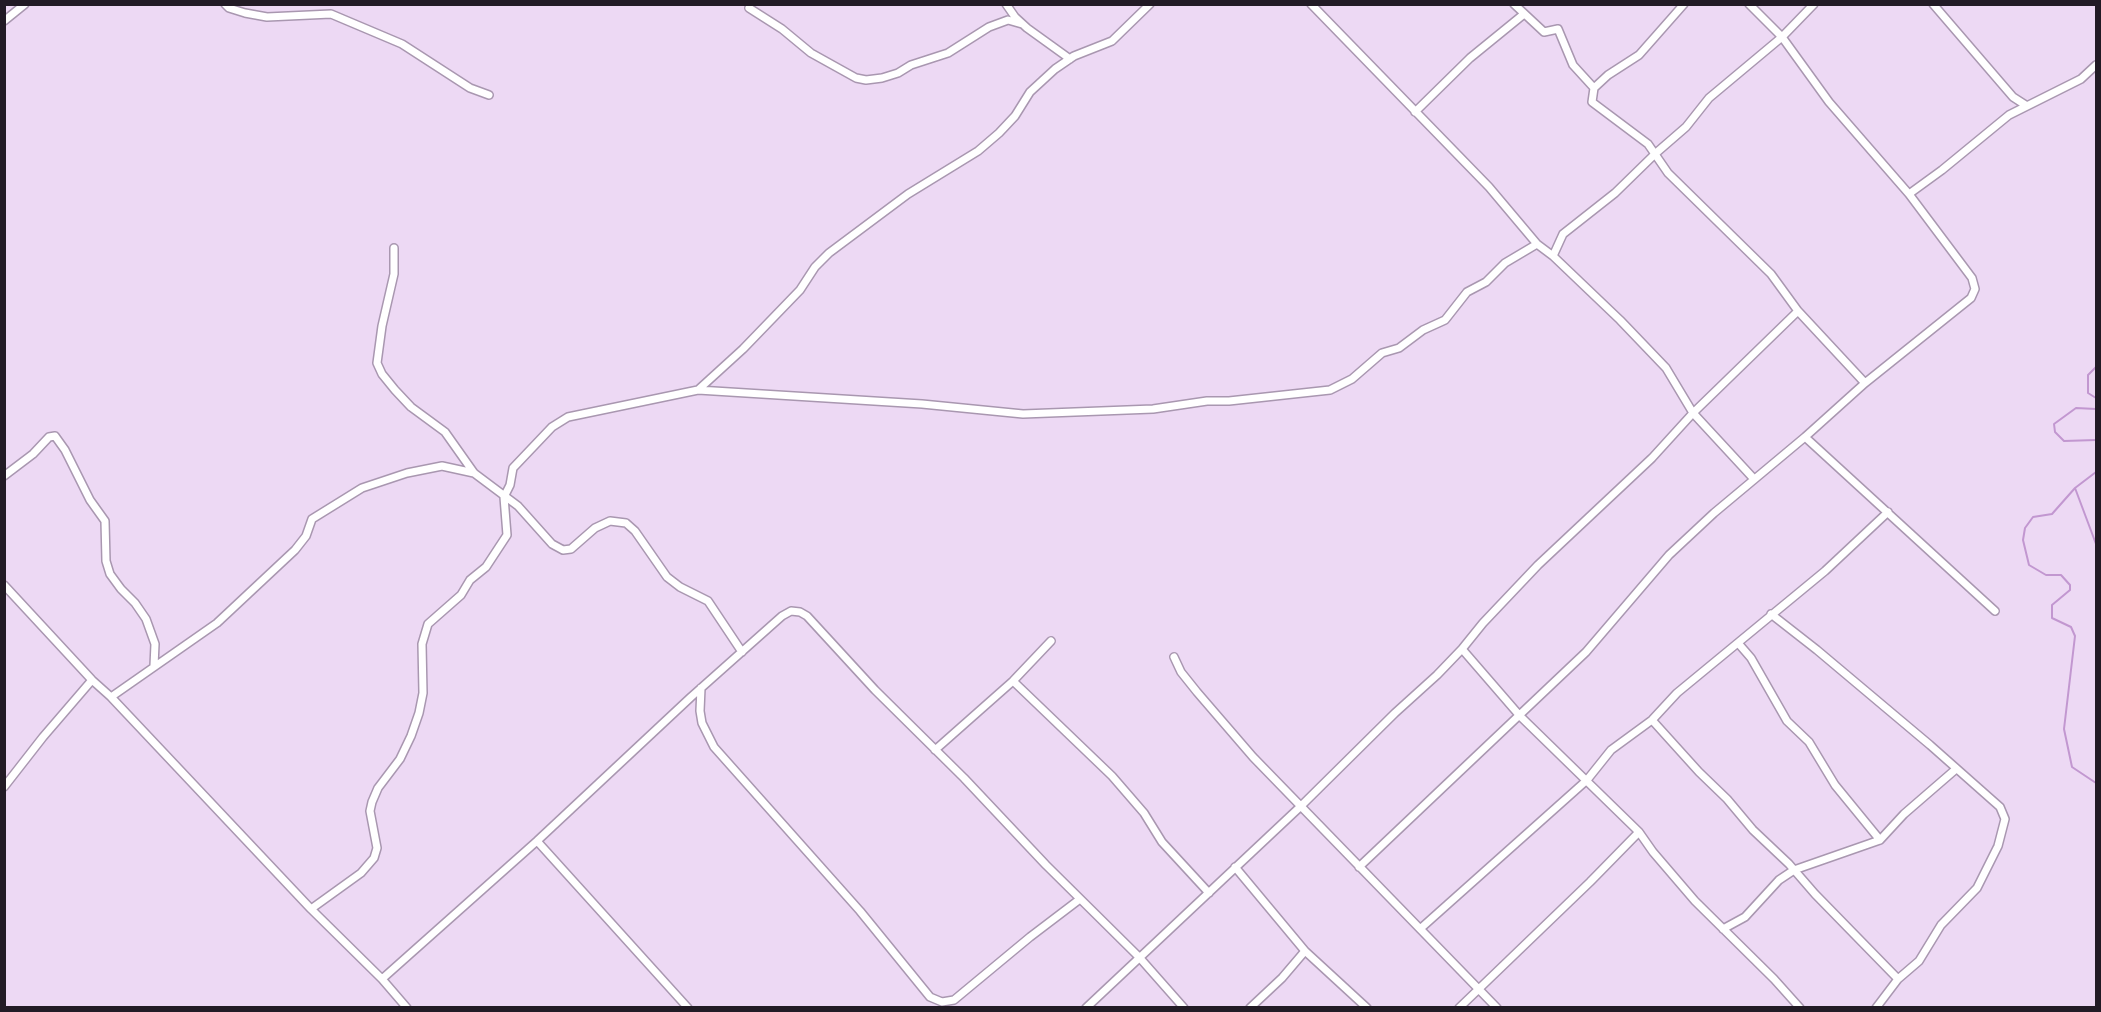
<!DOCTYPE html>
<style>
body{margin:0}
#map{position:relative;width:2101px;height:1012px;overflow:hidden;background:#edd9f4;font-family:"Varela Round",sans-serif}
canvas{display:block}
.frame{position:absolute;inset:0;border:6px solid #221b25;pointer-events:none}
</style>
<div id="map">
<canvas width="2101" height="1012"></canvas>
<div class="frame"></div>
</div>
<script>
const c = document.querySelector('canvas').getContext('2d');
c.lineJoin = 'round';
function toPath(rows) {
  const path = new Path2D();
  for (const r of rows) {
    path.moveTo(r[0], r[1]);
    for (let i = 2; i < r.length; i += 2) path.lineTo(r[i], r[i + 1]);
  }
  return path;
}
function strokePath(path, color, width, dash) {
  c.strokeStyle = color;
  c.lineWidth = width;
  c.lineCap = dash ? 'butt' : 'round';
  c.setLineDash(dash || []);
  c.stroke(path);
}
strokePath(toPath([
 [2096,367,2088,375,2088,393,2096,398],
 [2096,409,2076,408,2054,424,2055,432,2064,441,2096,440],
 [2096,472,2075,488,2052,514,2033,517,2025,528,2023,540,2029,565,2046,575,2061,575,2070,585,2070,590,2052,605,2052,618,2071,627,2075,636,2064,729,2072,767,2096,783],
 [2075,488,2096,544],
 [2096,957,2096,963]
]), '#c297d0', 2);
const street = toPath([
 [225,4,229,8,245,13,267,17,331,14,402,44,470,88,489,95],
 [1006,4,1015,17,1027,28,1070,59],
 [1311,4,1489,187,1537,244,1553,256,1620,320,1666,368,1693,413,1754,479],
 [1514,4,1544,32,1558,29,1573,65,1594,88],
 [1684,4,1639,55,1608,75,1594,88,1592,102,1648,144,1668,173,1771,274,1798,311,1865,383],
 [1933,4,2013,97,2027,106],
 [749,8,782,29,811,53,856,78,866,80,882,78,898,73,911,65,948,53,989,27,1008,20,1022,24],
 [4,21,25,4],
 [1415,112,1470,58,1524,14],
 [1909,194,1942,170,2009,115,2081,79,2096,65],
 [394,248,394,274,382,326,377,363,382,374,395,390,411,407,445,432,474,473,518,506,552,544,563,550,571,549,595,528,610,521,626,523,635,531,667,577,680,587,708,601,742,652],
 [1553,256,1563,234,1615,193,1656,153,1686,127,1709,98,1782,37,1814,4],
 [698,390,922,404,1023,414,1153,409,1207,401,1229,401,1330,390,1352,379,1382,353,1399,348,1423,330,1445,320,1467,292,1486,282,1505,263,1537,244],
 [1805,437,1995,611],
 [4,476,33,454,49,437,55,436,65,450,90,500,105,521,106,561,110,574,121,589,135,603,146,619,155,644,154,666],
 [4,585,92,680,111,697,311,909,382,979,407,1008],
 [1771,614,1817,650,1930,745,2000,807,2005,819,1998,846,1977,888,1941,925,1919,961,1898,979,1876,1008],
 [1738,643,1751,658,1787,721,1809,742,1835,785,1880,840],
 [1462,649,1520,716,1639,832,1653,852,1695,901,1774,979,1800,1008],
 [1174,657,1181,672,1197,692,1253,757,1497,1008],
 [1013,681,1112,776,1144,813,1162,842,1209,893],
 [701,688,700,711,702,723,714,747,860,911,930,997,942,1002,954,1000,1030,937,1080,899],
 [111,697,217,623,295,550,306,536,312,519,362,488,407,473,442,466,474,473],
 [1652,720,1699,772,1727,799,1753,830,1789,864,1815,894,1898,979],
 [935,750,1013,681,1051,641],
 [4,787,43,737,92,680],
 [537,841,688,1008],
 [1235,867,1305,951,1367,1008],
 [1359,867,1586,652,1669,555,1714,513,1805,437,1865,383,1971,298,1975,289,1972,278,1909,194,1829,102,1782,37,1749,4],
 [311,909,361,873,374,858,377,848,370,811,372,802,378,788,400,759,411,736,419,713,423,693,422,644,428,624,461,595,470,580,486,567,507,535,504,497,510,485,513,468,552,427,568,417,698,390,743,349,800,290,815,267,829,253,908,194,978,151,999,133,1015,116,1030,92,1055,69,1074,56,1112,41,1150,4],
 [1420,929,1587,780,1611,750,1652,720,1677,693,1825,571,1888,512],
 [1723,929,1745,917,1779,880,1794,870,1880,840,1904,814,1956,769],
 [382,979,537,841,691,697,782,616,791,611,800,612,807,616,875,690,964,778,1046,865,1139,957,1184,1008],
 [1086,1008,1301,806,1395,713,1437,675,1462,649,1483,623,1538,565,1652,458,1693,413,1798,311],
 [1250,1008,1282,978,1305,951],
 [1459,1008,1590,882,1639,832]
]);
strokePath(street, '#a997b0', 10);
strokePath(street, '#fff', 7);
</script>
